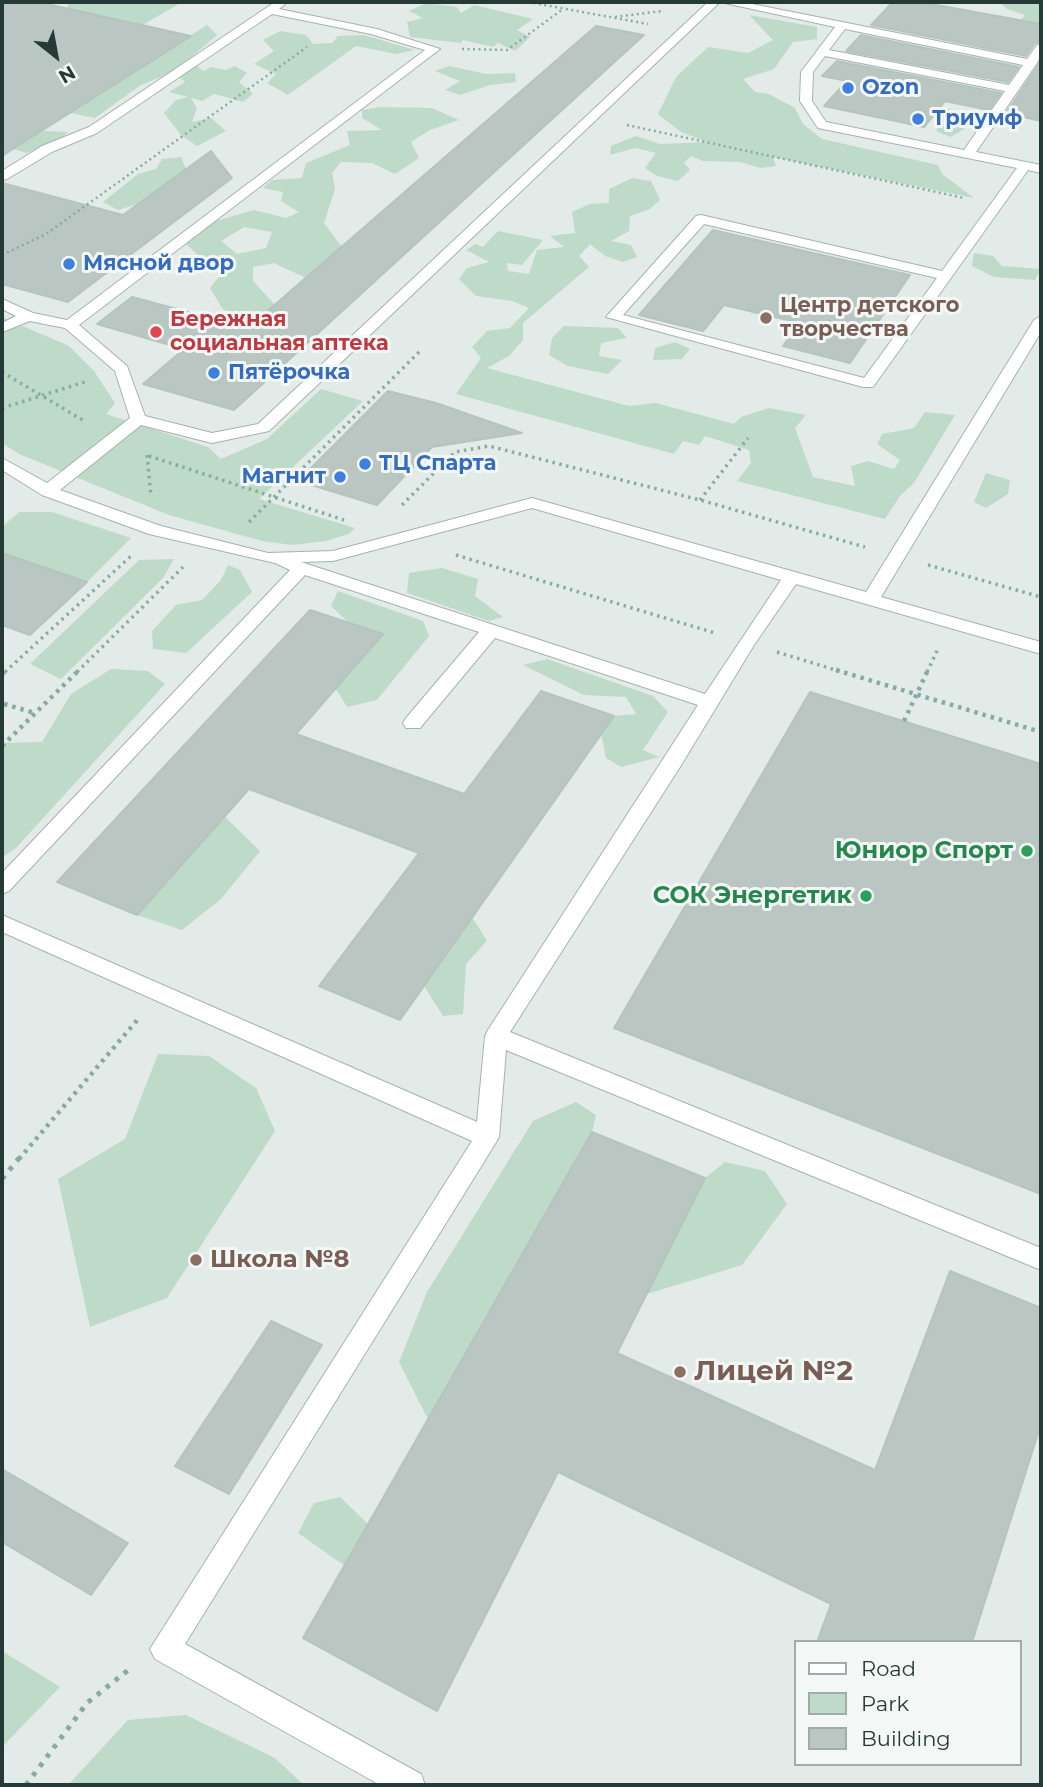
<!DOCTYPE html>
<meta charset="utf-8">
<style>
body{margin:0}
#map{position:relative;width:1043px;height:1787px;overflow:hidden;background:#e3ebe8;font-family:Montserrat,sans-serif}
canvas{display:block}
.frame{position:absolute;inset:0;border:4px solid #253a36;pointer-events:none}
.legend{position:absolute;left:794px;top:1640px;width:228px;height:126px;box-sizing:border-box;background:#f3f8f6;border:2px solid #a1aca9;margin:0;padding:9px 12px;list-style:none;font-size:21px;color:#253a36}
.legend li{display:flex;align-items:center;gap:14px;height:35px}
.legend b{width:35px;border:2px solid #a1aca9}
.north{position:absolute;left:21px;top:21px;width:70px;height:70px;-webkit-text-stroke:5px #f3f8f6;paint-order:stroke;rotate:149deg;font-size:19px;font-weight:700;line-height:28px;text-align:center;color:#253a36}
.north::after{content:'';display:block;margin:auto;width:24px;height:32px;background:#253a36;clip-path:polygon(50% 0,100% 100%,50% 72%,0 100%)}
</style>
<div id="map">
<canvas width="1043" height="1787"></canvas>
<div class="frame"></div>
<ul class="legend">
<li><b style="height:9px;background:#fff"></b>Road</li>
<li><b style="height:19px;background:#bedac8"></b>Park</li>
<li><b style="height:19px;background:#b9c6c1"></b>Building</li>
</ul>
<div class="north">N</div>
</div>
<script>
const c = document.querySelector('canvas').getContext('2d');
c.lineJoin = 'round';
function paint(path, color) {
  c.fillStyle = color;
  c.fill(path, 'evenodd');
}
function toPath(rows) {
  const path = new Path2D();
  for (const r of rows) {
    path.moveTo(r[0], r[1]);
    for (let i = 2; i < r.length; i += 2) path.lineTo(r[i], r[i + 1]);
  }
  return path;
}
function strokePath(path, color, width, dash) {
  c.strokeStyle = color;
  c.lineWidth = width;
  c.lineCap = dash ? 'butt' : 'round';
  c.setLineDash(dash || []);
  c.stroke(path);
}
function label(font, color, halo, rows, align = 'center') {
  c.font = font + ' Montserrat,sans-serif';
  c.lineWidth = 6;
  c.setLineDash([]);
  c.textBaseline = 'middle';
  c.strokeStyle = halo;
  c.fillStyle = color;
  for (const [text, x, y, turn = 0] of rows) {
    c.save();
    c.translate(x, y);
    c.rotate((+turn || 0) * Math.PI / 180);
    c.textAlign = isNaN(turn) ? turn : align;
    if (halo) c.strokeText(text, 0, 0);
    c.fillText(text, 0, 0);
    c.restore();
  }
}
paint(toPath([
 [69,2,182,2,127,34,119,35,2,108,2,45,67,8],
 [999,2,1041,4,1041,37,1019,48,994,51,970,46,956,39,1005,38,1025,15,1007,9],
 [427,3,457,7,461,13,474,5,533,19,517,30,530,37,515,51,498,43,493,47,463,40,461,43,410,37,407,22,423,18,409,11],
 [749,15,817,27,817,39,793,42,774,69,743,79,755,92,769,94,795,108,803,124,822,139,938,165,942,174,974,198,773,157,776,166,760,168,740,162,703,161,691,156,684,163,690,170,678,181,657,176,645,168,656,153,635,148,610,155,611,146,636,136,660,144,707,142,681,132,658,114,676,77,708,47,748,53,773,40],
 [207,25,217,35,189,59,203,71,211,67,226,70,235,66,247,73,239,82,253,94,243,102,214,94,202,101,191,98,197,108,192,122,211,118,226,131,197,146,181,135,164,113,176,100,188,97,169,92,185,82,173,72,141,85,95,118,70,113],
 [280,31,306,35,313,44,332,43,338,36,364,35,415,50,396,54,356,46,288,95,267,83,276,74,254,64,274,51,263,40],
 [449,66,486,74,515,73,516,82,490,85,460,95,445,90,460,81,435,71],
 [941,106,967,115,964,129,951,137,936,131,942,121,935,113],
 [380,107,432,108,459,120,430,130,411,142,419,158,395,174,372,163,341,162,332,173,335,189,324,223,342,247,306,278,274,263,253,267,253,281,275,305,250,327,222,308,210,288,230,263,199,256,185,243,216,221,254,210,286,218,299,212,281,201,283,192,263,188,272,180,302,178,306,163,350,145,347,131,382,130,362,118,362,110],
 [244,227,272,232,266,248,237,254,221,241],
 [43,131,68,132,58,141,26,153,14,149],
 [181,157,186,169,140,203,118,210,103,202,138,174,156,169,162,159],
 [632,178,651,181,660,200,650,209,630,216,629,231,611,241,631,245,637,257,623,262,605,256,590,244,579,256,589,267,523,323,523,340,509,356,487,368,629,406,656,403,734,424,741,417,769,408,806,415,795,428,813,477,855,486,851,466,868,461,894,469,900,460,877,444,882,434,914,428,925,412,955,415,914,483,900,496,885,519,737,481,751,463,749,450,705,436,699,445,683,441,674,454,456,394,481,358,472,347,487,331,510,328,529,308,512,301,476,296,459,279,467,268,489,262,466,250,476,244,483,247,498,231,543,240,522,265,507,263,508,271,529,274,537,250,564,247,550,236,575,233,572,212,590,204,609,203,609,189],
 [974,253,993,256,1002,266,1041,269,1035,280,994,277,972,266],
 [2,317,69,346,94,371,115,403,106,414,208,447,221,459,267,439,321,389,363,401,259,499,355,528,349,534,326,541,292,545,262,541,169,515,19,454,2,443],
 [564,326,618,328,627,338,601,343,599,356,622,360,608,374,568,366,549,355,552,338],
 [675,342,690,349,682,359,653,360,655,348],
 [986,473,1010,480,1008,494,986,508,974,502],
 [19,512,52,512,131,538,87,582,2,553,2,527],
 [174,559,163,578,61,679,30,664,139,560],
 [228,565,240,570,252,592,186,653,153,649,152,631,176,605,202,600,221,580],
 [442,568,478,579,475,596,503,617,489,621,407,593,409,573],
 [338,591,423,621,429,636,377,700,347,707,336,689,383,635,350,624,331,606],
 [547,659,653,696,668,712,643,750,659,757,621,767,606,758,601,734,614,716,636,714,626,697,584,695,523,665],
 [111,669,148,671,165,684,16,848,2,857,2,743,42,742,71,694],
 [224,816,260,851,221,899,182,930,137,915],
 [472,917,487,941,466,964,463,1014,443,1016,424,986],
 [158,1054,209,1056,256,1088,275,1131,167,1298,90,1327,58,1179,125,1139],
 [576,1102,596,1115,592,1132,428,1419,399,1362,427,1292,533,1121],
 [725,1162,765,1171,787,1204,742,1265,647,1294,705,1178],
 [340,1497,368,1524,345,1566,298,1533,314,1503],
 [2,1651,60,1687,2,1747],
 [186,1715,275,1758,304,1785,68,1785,128,1720]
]), '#bedac8');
const building = toPath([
 [2,2,38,2,191,36,2,156,2,2],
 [893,2,920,2,1041,24,1041,42,1035,43,1026,56,871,25,893,2],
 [596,26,644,35,234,410,143,384,184,349,97,324,132,297,248,328,596,26],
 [861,35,1019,67,1008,82,846,51,861,35],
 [1041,60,1041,121,1006,113,1039,64,1041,60],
 [837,61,1001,93,989,110,945,101,924,127,824,106,847,81,822,76,837,61],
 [211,151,232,178,68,302,2,284,2,183,123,215,211,151],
 [713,230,848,261,910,275,850,363,783,346,800,323,724,305,703,331,639,315,713,230],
 [388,391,436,403,522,433,432,447,377,505,298,481,388,391],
 [2,553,87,582,30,635,2,625,2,553],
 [310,610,383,634,296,734,464,794,541,691,614,716,400,1020,319,986,419,853,249,789,137,915,57,882,310,610],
 [810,692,1041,764,1041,1194,614,1028,810,692],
 [592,1132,705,1178,617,1353,875,1470,950,1271,1041,1308,1041,1424,972,1642,817,1642,831,1604,558,1472,437,1711,303,1638,592,1132],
 [271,1321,322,1345,229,1494,175,1466,271,1321],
 [2,1469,128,1543,91,1595,2,1542,2,1469]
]);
paint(building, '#b9c6c1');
strokePath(building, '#b6c4bf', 2);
const minor = toPath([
 [275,2,285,4,279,9,377,29,440,49,79,325,127,366,145,416,212,433,258,424,708,2,720,2,269,431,212,443,141,425,60,490,161,526,268,553,333,551,532,498,866,592,1034,320,1041,316,1041,332,881,597,1041,642,1041,654,796,584,754,645,680,767,510,1032,1041,1248,1041,1270,506,1050,499,1137,495,1144,185,1644,421,1774,425,1785,380,1785,155,1659,150,1649,472,1141,2,932,2,915,477,1122,485,1036,488,1030,698,705,495,638,420,728,406,728,403,723,406,718,479,632,305,575,9,891,2,894,2,873,290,570,275,563,149,534,42,495,2,470,2,458,47,483,130,418,115,371,65,328,30,321,2,332,2,323,16,316,2,309,2,299,33,313,67,320,425,50,371,34,272,14,97,133,52,152,7,179,2,180,2,171,42,146,89,127,275,2],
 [532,508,781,580,705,694,301,562,333,561,532,508],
 [720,2,742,2,1027,59,1037,45,1041,44,1041,55,1037,63,976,152,1041,165,1041,173,1028,170,873,387,863,387,606,317,696,216,701,215,942,271,1017,168,818,128,800,101,801,72,835,27,720,2],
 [845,29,1023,65,1009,85,829,50,845,29],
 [825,56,1005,91,964,150,826,122,812,101,813,72,825,56],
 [704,224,937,278,864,378,623,315,704,224]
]);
strokePath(minor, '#a6b2af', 2);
strokePath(toPath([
 [528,2,648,24],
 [615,17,662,11],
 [462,49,507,50,563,9],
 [627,125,964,198],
 [2,255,46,234,307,47]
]), '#87aba2', 2.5, [2, 3.5]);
strokePath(toPath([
 [2,372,86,422],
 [2,408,88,381],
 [147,455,151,496],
 [149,456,344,520],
 [700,500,748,438],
 [402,505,455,452,489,446,700,500,865,547],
 [249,522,419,352],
 [456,555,715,633],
 [928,565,1041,597],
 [777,652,842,672],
 [5,672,132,555],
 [77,672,183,567],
 [927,672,938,649]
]), '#87aba2', 3.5, [2.5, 4.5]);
strokePath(toPath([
 [836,670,1041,732],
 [2,674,7,670],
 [4,704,35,713],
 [904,721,928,670],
 [2,746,79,670],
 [19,1159,139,1018]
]), '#87aba2', 4.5, [3.5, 5]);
strokePath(toPath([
 [2,1179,20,1157],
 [26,1785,87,1703,132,1667]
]), '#87aba2', 5, [4.5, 7]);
paint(minor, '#fff');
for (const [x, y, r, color] of [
 [848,88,7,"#3f7fe0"],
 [918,119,7,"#3f7fe0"],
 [69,264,7,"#3f7fe0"],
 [766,318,7,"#8d6e63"],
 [156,332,7,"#e0444e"],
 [214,373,7,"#3f7fe0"],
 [365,464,7,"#3f7fe0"],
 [340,477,7,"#3f7fe0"],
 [1027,851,7,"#2e9e5b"],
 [866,896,7,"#2e9e5b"],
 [196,1260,7,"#8d6e63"],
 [680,1372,7,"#8d6e63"]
]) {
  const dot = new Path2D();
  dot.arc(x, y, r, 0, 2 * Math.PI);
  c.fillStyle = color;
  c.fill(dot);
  strokePath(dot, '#f3f8f6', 2.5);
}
label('bold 21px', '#366cbe', '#f3f8f6', [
 ["Ozon",862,88],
 ["Триумф",932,119],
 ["Мясной двор",83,264],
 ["Пятёрочка",228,373],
 ["ТЦ Спарта",379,464],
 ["Магнит",326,477,"right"]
], 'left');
label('bold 21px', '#785e54', '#f3f8f6', [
 ["Центр детского",780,306],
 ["творчества",780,330]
], 'left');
label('bold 21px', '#be3a42', '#f3f8f6', [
 ["Бережная",170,320],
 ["социальная аптека",170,344]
], 'left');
label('bold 24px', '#27864d', '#f3f8f6', [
 ["Юниор Спорт",1013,851],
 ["СОК Энергетик",852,896]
], 'right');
label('bold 24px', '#785e54', '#f3f8f6', [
 ["Школа №8",210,1260]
], 'left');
label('bold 28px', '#785e54', '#f3f8f6', [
 ["Лицей №2",694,1372]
], 'left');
</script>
